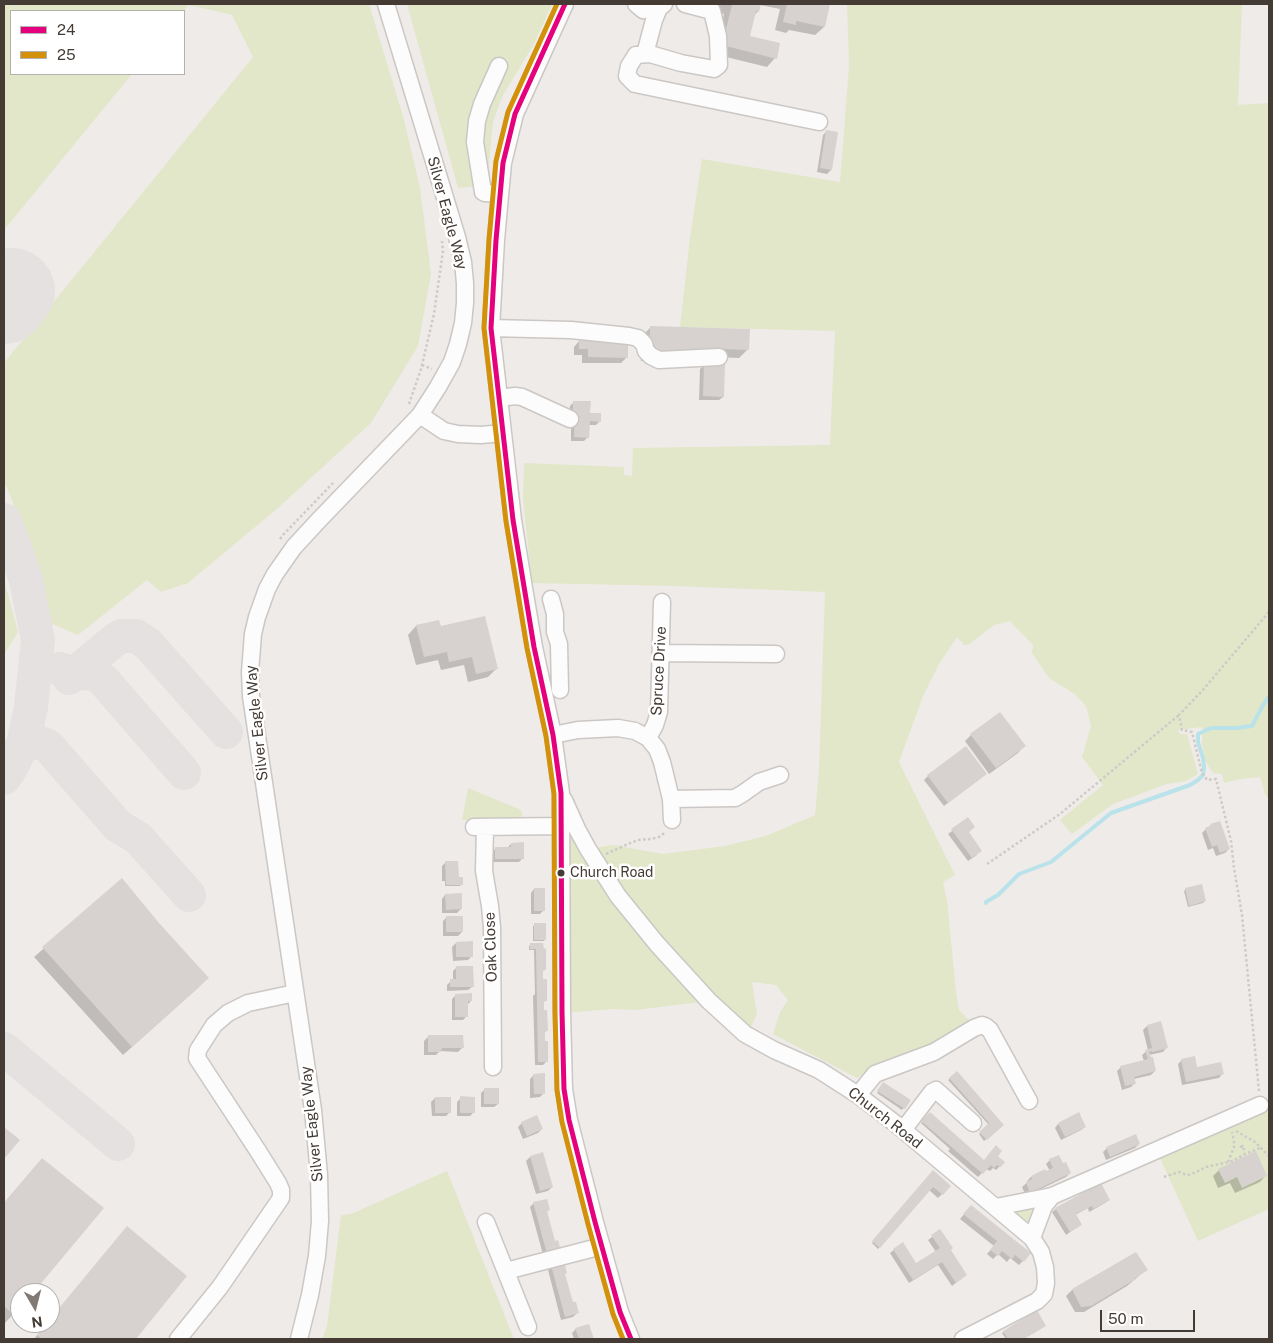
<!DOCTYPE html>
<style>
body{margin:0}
#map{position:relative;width:1273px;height:1343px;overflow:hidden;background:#efebe8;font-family:"Public Sans",sans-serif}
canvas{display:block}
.frame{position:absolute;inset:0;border:5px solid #443b35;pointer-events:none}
.legend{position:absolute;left:10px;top:10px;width:175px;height:65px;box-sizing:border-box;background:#fff;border:1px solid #b4b1ae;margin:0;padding:6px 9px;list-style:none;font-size:15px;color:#443b35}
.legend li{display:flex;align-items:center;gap:10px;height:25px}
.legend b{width:25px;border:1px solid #b4b1ae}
.north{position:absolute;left:10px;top:1283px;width:50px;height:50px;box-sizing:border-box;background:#fff;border:1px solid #b4b1ae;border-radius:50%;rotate:172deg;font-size:14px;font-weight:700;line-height:20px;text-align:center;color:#443b35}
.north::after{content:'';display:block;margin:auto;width:18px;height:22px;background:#807974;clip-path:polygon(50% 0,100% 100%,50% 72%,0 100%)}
.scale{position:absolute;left:1100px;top:1310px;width:95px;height:22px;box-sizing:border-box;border:2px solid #443b35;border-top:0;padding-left:6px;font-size:15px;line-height:18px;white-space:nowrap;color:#443b35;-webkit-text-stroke:4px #fff;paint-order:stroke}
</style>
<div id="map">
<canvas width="1273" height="1343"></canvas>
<div class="frame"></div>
<ul class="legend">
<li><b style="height:6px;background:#e5007d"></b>24</li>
<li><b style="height:6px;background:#d3910b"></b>25</li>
</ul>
<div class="north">N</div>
<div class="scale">50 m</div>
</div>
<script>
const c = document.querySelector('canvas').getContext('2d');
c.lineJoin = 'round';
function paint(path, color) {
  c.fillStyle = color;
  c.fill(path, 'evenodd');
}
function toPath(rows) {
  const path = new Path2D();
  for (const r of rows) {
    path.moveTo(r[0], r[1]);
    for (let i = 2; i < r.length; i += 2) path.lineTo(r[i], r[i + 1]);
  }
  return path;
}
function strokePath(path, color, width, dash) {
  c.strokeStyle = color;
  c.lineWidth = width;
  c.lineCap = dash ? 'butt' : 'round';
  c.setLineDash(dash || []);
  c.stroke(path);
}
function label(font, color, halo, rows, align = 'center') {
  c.font = font + ' "Public Sans",sans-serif';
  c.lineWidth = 5;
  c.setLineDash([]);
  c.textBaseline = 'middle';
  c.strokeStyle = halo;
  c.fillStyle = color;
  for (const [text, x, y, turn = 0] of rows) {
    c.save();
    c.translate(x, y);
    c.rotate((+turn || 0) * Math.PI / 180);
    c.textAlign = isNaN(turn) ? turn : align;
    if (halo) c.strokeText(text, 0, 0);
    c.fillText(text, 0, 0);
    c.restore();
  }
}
paint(toPath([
 [4,4,369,4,403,116,420,188,431,274,418,346,371,423,278,508,188,583,161,592,147,580,78,635,52,624,38,569,8,490,4,483,4,363,253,57,232,15,189,5,183,11,11,11,11,74,132,74,4,230],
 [407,4,552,4,534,44,502,97,493,122,487,185,458,188],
 [847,4,1242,4,1238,105,1269,103,1269,799,1265,794,1260,777,1241,779,1224,783,1222,774,1213,773,1205,761,1202,744,1202,727,1178,730,1180,734,1187,734,1198,774,1186,781,1167,784,1113,804,1072,834,1060,820,1103,785,1082,757,1091,726,1086,706,1076,695,1049,678,1032,653,1033,645,1010,621,994,625,968,645,964,645,957,637,939,664,923,696,899,762,955,875,943,882,947,900,956,992,959,1010,971,1022,925,1049,897,1057,857,1078,773,1034,780,1012,788,1000,776,985,752,982,757,1014,750,1029,709,1001,635,1010,613,1009,576,1012,562,1012,561,793,588,849,613,845,663,854,725,846,766,836,815,815,819,770,825,592,674,586,532,583,523,499,524,463,624,467,624,475,632,476,633,448,830,445,835,331,680,327,690,238,702,159,840,182,849,66],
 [4,580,18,632,4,655],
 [468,788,519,809,522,812,522,816,517,820,462,820],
 [1269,1108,1269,1209,1198,1241,1159,1156],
 [447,1171,514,1339,322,1339,327,1326,341,1215,351,1214],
 [1036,1204,1030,1227,1012,1213,1012,1208]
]), '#e2e7c9');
paint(toPath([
 [703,4,829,4,824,27,815,35,789,30,786,33,775,30,780,9,760,5,758,11,754,16,748,37,775,58,767,67,714,54,724,14,702,8],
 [827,131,831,170,827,174,817,172,823,135],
 [650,328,748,349,739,358,718,357,723,397,719,400,699,400,700,369,707,362,641,361,642,336],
 [580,340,627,357,621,363,582,363,582,355,574,355,574,347],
 [574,402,600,421,596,425,589,425,588,437,584,441,571,441,571,419,569,419,570,406],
 [416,626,440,628,496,669,488,677,468,682,464,665,441,670,438,660,416,665,408,635],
 [971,735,1024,746,1018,753,989,774,965,741],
 [986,774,944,806,924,780,928,776],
 [968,819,967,833,977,855,968,861,948,834],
 [1206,829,1229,849,1225,853,1216,856,1213,848,1208,850,1202,833],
 [511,844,523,858,519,862,492,862,492,852,496,848,507,848],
 [446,862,462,884,460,886,445,886,445,881,442,881,442,866],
 [122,880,199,987,123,1055,34,957],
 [534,889,544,910,540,914,531,914,531,893],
 [1186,889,1205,901,1203,903,1188,907,1184,891],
 [445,895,461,909,457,913,442,913,442,899],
 [447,917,462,932,458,936,443,936,443,921],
 [535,925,545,939,544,941,533,941,533,926],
 [456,943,472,956,468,960,453,961,452,947],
 [531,944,542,944,545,970,542,971,546,1000,543,1003,546,1031,544,1034,547,1061,543,1065,535,1065,533,996,535,994,534,950,529,950,529,946],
 [457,967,472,987,468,990,447,991,447,985,451,981,453,981,453,971],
 [456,995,471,1001,467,1005,467,1016,463,1020,452,1020,452,999],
 [1147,1026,1166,1048,1163,1052,1149,1055,1155,1071,1151,1075,1134,1079,1135,1083,1131,1087,1122,1090,1117,1071,1121,1067,1144,1061,1142,1055,1148,1050,1143,1030],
 [428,1037,462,1048,458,1052,440,1051,436,1055,424,1055,424,1041],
 [1182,1060,1196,1068,1222,1074,1219,1078,1182,1085,1178,1064],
 [957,1073,1003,1125,984,1141,979,1134,989,1125,948,1080],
 [534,1075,544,1093,540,1097,530,1098,530,1079],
 [882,1085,909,1101,902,1110,877,1093],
 [485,1089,498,1104,494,1107,481,1107,481,1093],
 [435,1098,450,1112,446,1116,432,1116,431,1102],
 [461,1098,474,1112,470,1116,457,1116,457,1102],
 [930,1114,984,1161,1004,1162,996,1170,993,1168,990,1171,986,1169,978,1177,948,1151,950,1149,921,1123],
 [522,1123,542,1129,538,1133,523,1139,518,1127],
 [1058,1124,1085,1127,1081,1130,1061,1140,1055,1128],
 [1135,1136,1139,1144,1135,1148,1106,1160,1103,1152,1107,1148],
 [530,1157,552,1187,548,1191,536,1194,526,1161],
 [1050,1160,1063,1165,1070,1173,1066,1177,1026,1196,1022,1187,1028,1182,1027,1181,1031,1177,1045,1171,1046,1173,1050,1171,1046,1164],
 [34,1168,31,1293,20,1293,20,1307,5,1323,4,1322,4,1203],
 [1219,1170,1266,1175,1260,1182,1235,1193,1230,1183,1218,1188,1213,1176],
 [929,1176,942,1194,938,1198,929,1190,878,1249,872,1243],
 [1109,1200,1105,1203,1089,1212,1088,1208,1075,1215,1080,1225,1066,1235,1052,1212,1056,1209],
 [534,1203,549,1210,546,1212,554,1242,544,1258,530,1207],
 [967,1211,1023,1261,1019,1265,1010,1258,1007,1262,998,1254,993,1259,987,1254,994,1246,960,1219],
 [940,1231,949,1250,966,1275,952,1286,938,1265,909,1283,890,1253,894,1250,916,1265,936,1252,928,1240],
 [552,1266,564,1275,572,1304,577,1313,573,1317,561,1320,548,1270],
 [1146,1270,1127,1286,1084,1312,1075,1312,1066,1296,1072,1290],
 [185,1276,135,1339,34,1339,47,1323,50,1323,50,1319],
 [588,1325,593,1339,574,1339,572,1333,576,1329],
 [1043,1327,1023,1339,1006,1339,1002,1333,1004,1332]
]), '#0003');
strokePath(toPath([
 [986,903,986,902,998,895,1019,874,1051,862,1111,813,1190,785,1198,780,1203,775,1204,767,1203,758,1198,742,1198,734,1211,728,1237,728,1252,726,1263,705,1269,697]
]), '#bae2ea', 4);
strokePath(toPath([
 [4,520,15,548,26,580,38,640,31,707,23,744,11,768,4,778],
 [60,669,74,674,88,673,96,675,104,681,184,773],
 [69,678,116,639,122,636,136,636,148,644,226,732],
 [20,749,25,744,31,742,40,743,48,746,118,826,138,838,189,895],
 [4,1049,118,1144]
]), '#e4e1e0', 34);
strokePath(toPath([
 [4,301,12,291]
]), '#e4e1e0', 86);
paint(toPath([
 [729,4,761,4,759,12,756,11,750,36,780,43,777,59,722,45,732,5],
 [787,4,830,4,825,27,796,21,796,25,783,22],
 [826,130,838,132,832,170,820,168],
 [650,326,750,329,749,350,722,349,722,354,649,352],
 [579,339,628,340,628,358,588,357,588,349,579,349],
 [704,363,725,364,724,397,703,396],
 [573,401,591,401,590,413,601,413,601,422,590,421,589,438,574,437,575,416,573,416],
 [485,616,498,669,476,674,472,657,449,662,447,652,424,657,416,625,439,620,441,626],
 [1000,712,1026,746,996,768,970,734],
 [966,746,987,774,948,803,927,775],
 [968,817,975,827,969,832,982,851,972,858,951,829],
 [1220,821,1230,849,1220,853,1217,845,1212,847,1205,828,1211,825,1210,824],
 [524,842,524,859,495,859,495,847,511,847,511,843],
 [445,861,458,861,459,877,463,877,463,885,446,885],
 [122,878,159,923,209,978,132,1047,42,947],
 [1202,884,1206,901,1189,906,1185,888],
 [534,888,545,888,545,911,534,911],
 [462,893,462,909,446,910,445,894],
 [446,916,463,916,463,932,446,932],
 [534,923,546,923,546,940,534,940],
 [473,941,473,957,456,957,456,942],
 [530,943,543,943,544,949,546,948,546,970,543,970,543,979,547,979,547,1001,544,1001,544,1010,547,1010,548,1031,545,1031,545,1041,548,1041,548,1062,538,1062,536,949,530,949],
 [456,966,473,966,474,987,450,987,450,979,456,979],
 [472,993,472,1001,468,1001,468,1017,455,1017,455,994],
 [1161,1021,1168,1048,1152,1052,1152,1051,1149,1052,1151,1057,1153,1057,1156,1071,1134,1077,1136,1084,1125,1086,1120,1066,1148,1059,1145,1050,1152,1048,1147,1025],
 [428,1035,463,1035,464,1048,442,1048,441,1052,428,1052],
 [1195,1056,1197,1067,1221,1062,1224,1074,1186,1082,1181,1059],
 [957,1071,1004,1125,987,1140,979,1132,989,1123,949,1078],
 [545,1073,545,1094,534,1094,533,1074],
 [883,1082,911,1100,905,1109,877,1091],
 [484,1088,499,1088,499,1104,484,1104],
 [460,1096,475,1097,475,1113,460,1113],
 [435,1097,451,1097,451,1113,435,1113],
 [930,1112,984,1160,996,1145,1002,1151,998,1156,1005,1162,1001,1167,997,1165,994,1168,991,1165,983,1174,921,1121],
 [1079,1112,1086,1127,1065,1137,1058,1123],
 [537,1115,543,1129,527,1136,521,1122],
 [4,1127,20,1140,4,1159],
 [1136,1134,1140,1144,1110,1157,1106,1147],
 [1256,1151,1267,1176,1242,1188,1237,1177,1225,1183,1218,1169],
 [543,1152,553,1187,540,1191,530,1156],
 [1059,1155,1063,1163,1066,1162,1071,1173,1030,1193,1026,1182,1032,1179,1031,1176,1045,1169,1046,1171,1053,1168,1049,1159],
 [42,1158,104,1208,33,1293,20,1293,20,1308,14,1315,4,1306,4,1203],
 [933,1170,951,1186,943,1195,933,1187,880,1248,872,1241],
 [1101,1183,1110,1200,1093,1209,1092,1206,1076,1214,1082,1225,1070,1232,1055,1208],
 [547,1199,550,1210,547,1211,555,1241,558,1240,561,1251,547,1254,533,1202],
 [971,1205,1031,1253,1024,1262,1015,1255,1012,1259,1002,1251,998,1256,990,1250,997,1241,963,1214],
 [127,1226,187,1276,136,1339,42,1339,37,1335,47,1323,50,1323,50,1319],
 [940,1229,953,1248,951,1250,967,1275,956,1283,942,1262,913,1280,893,1249,903,1242,916,1263,940,1248,931,1235],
 [1136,1252,1148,1270,1134,1279,1134,1280,1091,1306,1081,1307,1072,1289],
 [564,1262,567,1273,565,1274,573,1302,576,1302,579,1313,565,1317,551,1265],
 [1037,1310,1046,1326,1024,1339,1008,1339,1003,1331],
 [589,1324,594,1339,579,1339,575,1328]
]), '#d7d2cf');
const minor = toPath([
 [565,4,515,114,503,163,496,240,491,328,513,520,524,588,534,647,553,735,561,793,562,1012,564,1089,569,1120,595,1222,620,1312,631,1339],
 [636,4,643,10,652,4],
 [685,4,712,11,718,36,719,65,714,69,681,63,650,54,636,55,629,66,627,76,635,84,819,122],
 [645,54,654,20,659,8,664,4],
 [499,66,482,104,477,121,475,142,483,192,485,193,500,194],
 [491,328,571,330,629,336,638,338,644,344,646,351,651,356,659,360,719,357],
 [499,398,515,396,522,397,570,419],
 [420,415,444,431,458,434,481,435,503,433],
 [551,599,555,614,555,632,559,644,560,690],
 [661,653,776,654],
 [553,735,578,730,618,728,635,731,648,738,657,749,662,762,671,799,672,820],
 [648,738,655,725,659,712,662,602],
 [671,799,735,798,742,794,759,782,780,775],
 [564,800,577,829,588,849,618,896,657,944,709,1001,745,1034,774,1050,819,1070,858,1095,896,1124,1032,1238,1041,1252,1045,1267,1046,1283,1044,1294,1037,1301,963,1339],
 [474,827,561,826],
 [485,827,484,871,490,906,492,927,493,1067],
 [858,1095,875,1074,934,1052,974,1028,982,1025,985,1026,990,1030,1029,1101],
 [903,1130,932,1092,936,1090,973,1123],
 [996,1207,1052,1196,1260,1105],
 [486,1222,528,1327],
 [1032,1238,1044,1206,1052,1196],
 [506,1271,602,1246],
 [178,1339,220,1287,281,1198,281,1190,278,1183,258,1151,197,1058,198,1050,214,1025,228,1013,248,1003,295,993],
 [299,1339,310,1295,317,1256,320,1221,319,1175,313,1110,251,696,250,672,253,634,257,617,267,589,275,574,294,547,318,521,420,415,438,387,452,362,458,344,463,323,465,303,465,283,463,262,457,237,386,4]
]);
strokePath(minor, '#cbc7c4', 19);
strokePath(toPath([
 [422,365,432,369],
 [409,404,421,369,434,314,443,251,442,241],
 [280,539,282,536,333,483],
 [606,854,628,844,638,840,651,839,659,837,666,832],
 [987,864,1060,814,1179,715],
 [1259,1091,1242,915,1234,868,1231,841,1216,779,1207,780,1202,773,1192,732,1182,730,1179,715,1202,691,1269,612],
 [1236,1131,1255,1142,1269,1156,1269,1159],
 [1241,1146,1244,1146,1244,1149,1241,1149,1241,1146],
 [1228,1162,1234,1147,1234,1140,1232,1132],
 [1164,1177,1179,1172,1187,1175,1192,1174,1206,1167,1233,1161,1245,1154,1260,1148]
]), '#cdcac7', 2.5, [2.5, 2.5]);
strokePath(minor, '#fdfcfc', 16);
strokePath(toPath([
 [565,4,515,114,503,163,496,240,491,328,513,520,534,647,553,735,561,793,562,1012,564,1089,569,1120,595,1222,620,1312,631,1339]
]), '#e5007d', 5);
strokePath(toPath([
 [557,4,508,112,496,161,489,240,484,328,506,521,527,648,546,736,554,794,555,1012,557,1090,562,1122,588,1224,613,1314,623,1339]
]), '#d3910b', 5);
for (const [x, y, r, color] of [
 [561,873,4.5,"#443b35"]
]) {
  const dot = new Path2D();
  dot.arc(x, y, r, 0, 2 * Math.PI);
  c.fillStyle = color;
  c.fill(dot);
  strokePath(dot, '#fff', 2);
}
label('14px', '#443b35', '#fff', [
 ["Church Road",570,873]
], 'left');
label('15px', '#443b35', '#fff', [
 ["Silver Eagle Way",447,213,75],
 ["Spruce Drive",659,671,-87],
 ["Silver Eagle Way",257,723,-96],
 ["Oak Close",491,947,-92],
 ["Church Road",885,1118,38],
 ["Silver Eagle Way",312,1124,-96]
]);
</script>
